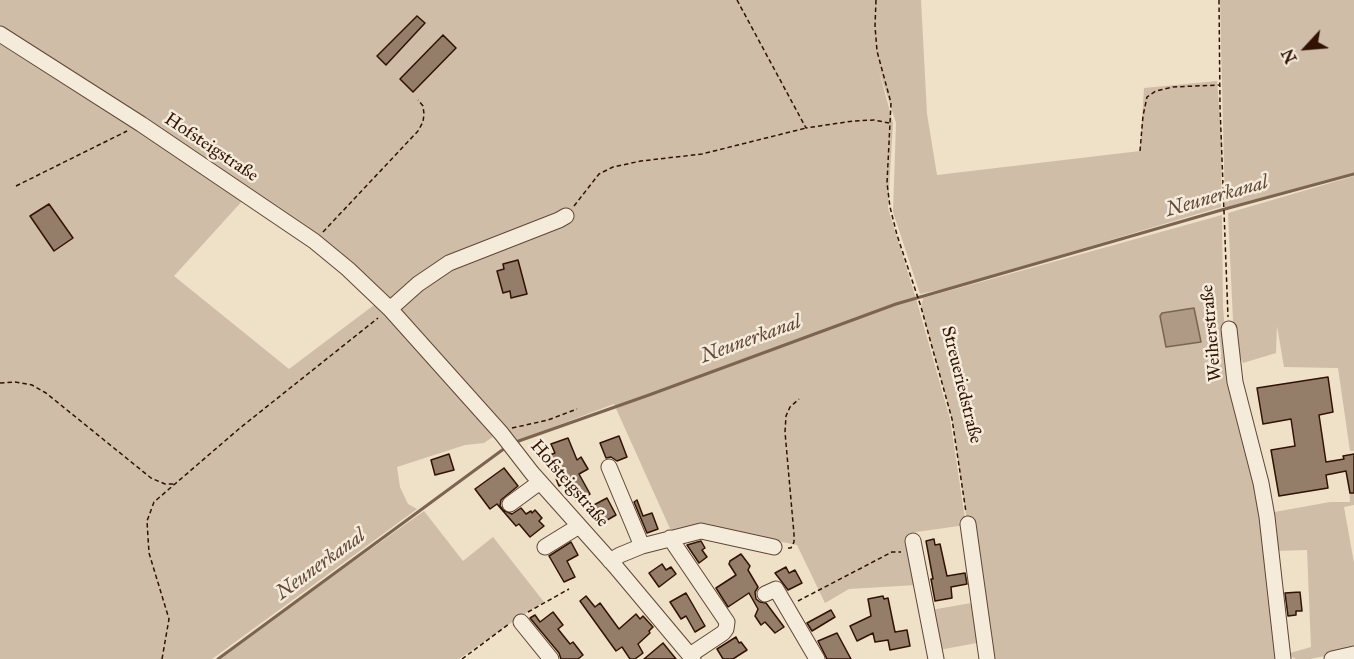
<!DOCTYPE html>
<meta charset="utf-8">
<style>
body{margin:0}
#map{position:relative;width:1354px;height:659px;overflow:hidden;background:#efe0c8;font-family:"IM FELL Great Primer",serif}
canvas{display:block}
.north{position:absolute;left:1276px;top:18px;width:60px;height:60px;-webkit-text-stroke:4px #f5ebdb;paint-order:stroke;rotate:244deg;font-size:16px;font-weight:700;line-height:24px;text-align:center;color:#311203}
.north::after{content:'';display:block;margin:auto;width:21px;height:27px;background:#311203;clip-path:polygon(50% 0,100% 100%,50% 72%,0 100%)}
</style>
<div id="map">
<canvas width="1354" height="659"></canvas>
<div class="north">N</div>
</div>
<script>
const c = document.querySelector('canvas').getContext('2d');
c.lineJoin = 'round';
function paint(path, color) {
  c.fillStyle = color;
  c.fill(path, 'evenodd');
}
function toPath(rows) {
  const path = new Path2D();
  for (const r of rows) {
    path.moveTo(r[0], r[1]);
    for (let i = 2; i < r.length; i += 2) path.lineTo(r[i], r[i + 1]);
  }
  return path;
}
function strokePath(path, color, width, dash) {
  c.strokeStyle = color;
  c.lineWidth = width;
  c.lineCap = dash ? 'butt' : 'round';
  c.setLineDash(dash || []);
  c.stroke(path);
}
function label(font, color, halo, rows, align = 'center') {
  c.font = font + ' "IM FELL Great Primer",serif';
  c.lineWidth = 5;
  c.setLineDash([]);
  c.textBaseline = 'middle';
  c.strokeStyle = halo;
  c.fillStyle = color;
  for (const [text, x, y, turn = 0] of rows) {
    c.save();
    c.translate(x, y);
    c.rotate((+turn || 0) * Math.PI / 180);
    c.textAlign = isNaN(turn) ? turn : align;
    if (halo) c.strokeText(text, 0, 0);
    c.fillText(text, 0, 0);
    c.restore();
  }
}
paint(toPath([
 [0,0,921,0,927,114,937,175,1140,151,1144,88,1217,81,1222,142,1221,207,953,287,920,294,893,212,896,123,879,71,893,123,888,208,917,302,950,419,966,525,909,533,916,585,849,589,825,603,797,545,704,526,672,533,614,404,514,442,497,434,484,443,465,445,397,467,400,487,408,504,417,509,212,659,0,659],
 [245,198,369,292,378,302,289,369,174,276],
 [1220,0,1354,0,1354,173,1225,208],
 [1354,176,1354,451,1350,451,1338,368,1284,367,1277,326,1276,353,1243,363,1234,342,1228,213],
 [1222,215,1223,307,1226,343,1261,483,1280,659,987,659,952,419,921,307,923,298],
 [1349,484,1354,484,1354,505,1344,507,1354,563,1354,650,1310,659,1296,659,1288,655,1290,653,1311,647,1307,550,1274,551,1269,513,1330,502,1350,502],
 [424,511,463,561,493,537,544,602,518,618,459,659,217,659],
 [977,602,982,642,939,650,931,610]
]), '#cfbda7');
const water = toPath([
 [1194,308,1201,342,1166,347,1160,316,1162,313,1194,308]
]);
paint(water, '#ae9a85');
strokePath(water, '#7c6451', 1.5);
strokePath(toPath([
 [513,443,649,395,896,304,1225,209,1354,174],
 [218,659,505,448]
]), '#7c6451', 3);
const building = toPath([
 [417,16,425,23,386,65,377,56,417,16],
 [443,35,456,48,413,92,400,79,443,35],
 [49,204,73,238,54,251,30,216,49,204],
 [518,260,527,294,511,298,510,291,503,293,497,271,504,269,503,264,518,260],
 [1328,377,1333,412,1319,415,1326,462,1344,459,1343,456,1354,454,1354,493,1350,493,1346,471,1326,475,1328,488,1279,496,1271,450,1295,446,1291,419,1263,424,1257,388,1328,377],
 [619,436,627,457,617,461,611,457,606,458,600,443,619,436],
 [568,438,577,460,581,457,588,469,579,474,590,494,577,502,566,482,559,486,547,456,555,453,551,444,568,438],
 [449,454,454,470,435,475,431,460,449,454],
 [504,468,518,486,501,500,500,506,503,510,512,514,521,508,526,514,531,511,532,513,535,510,542,518,539,521,544,526,530,537,519,524,516,526,497,504,490,509,475,489,504,468],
 [607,498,616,515,602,523,592,506,607,498],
 [637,500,643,516,652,513,658,529,647,533,634,502,637,500],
 [934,539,935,545,940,544,947,576,965,573,967,584,951,587,952,598,935,601,931,579,933,579,926,541,934,539],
 [701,541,705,548,702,550,707,557,699,563,687,545,701,541],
 [571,542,578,555,567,561,575,577,564,582,549,556,571,542],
 [741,554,750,566,748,570,758,587,755,592,756,599,760,602,766,603,784,627,775,633,765,622,761,625,755,616,758,609,749,593,728,607,716,588,736,575,729,564,730,561,741,554],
 [662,564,666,570,671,567,676,574,659,587,649,573,662,564],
 [786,567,789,573,795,570,802,583,788,590,775,573,786,567],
 [1300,592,1302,611,1296,611,1296,615,1288,616,1285,593,1300,592],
 [686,593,705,626,695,632,686,616,681,619,670,602,686,593],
 [586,596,595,607,600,603,619,629,636,614,640,619,643,616,653,627,649,631,650,633,638,644,643,653,635,659,630,659,622,647,616,651,580,601,586,596],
 [883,596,884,599,888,598,895,632,907,630,910,646,890,650,888,640,875,642,873,633,857,641,850,626,871,616,868,599,883,596],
 [831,610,835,617,812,631,807,623,831,610],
 [553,612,563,625,558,629,570,644,573,642,583,655,578,659,561,659,559,653,530,618,535,615,540,622,553,612],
 [837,633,851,659,827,659,818,641,837,633],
 [736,637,739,643,741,642,747,650,733,659,723,659,717,649,736,637],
 [663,643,676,659,644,659,663,643]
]);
paint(building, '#947d69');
strokePath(building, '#311203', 1.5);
const minor = toPath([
 [0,34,141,124,314,241,348,269,390,309,501,433,532,473,615,566,693,659],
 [390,309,418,284,449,263,559,220,566,216],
 [1229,329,1235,382,1261,483,1267,517,1283,659],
 [609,467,642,546],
 [510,504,540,482],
 [968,524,987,659],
 [670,538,727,622,726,629,723,633,690,655],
 [913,541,936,659],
 [545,547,579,526],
 [610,561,620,555,642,546,701,531,774,547],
 [765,594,776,589,817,659],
 [521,622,551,659],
 [1332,659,1354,654]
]);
strokePath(minor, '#604634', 17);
strokePath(toPath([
 [737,0,806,128,853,121,874,120,889,123],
 [876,0,875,26,877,51,891,103,887,183,890,207,897,235,921,307,952,419,966,512],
 [1219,0,1220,106,1228,317],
 [1140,151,1143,116,1147,97,1156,91,1173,87,1219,85],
 [16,186,127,131],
 [574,206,599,174,613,167,641,161,702,154,806,128],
 [323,232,418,131,423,122,424,114,423,106,418,100],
 [0,383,15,382,32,385,46,393,151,478,165,484,174,484],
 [512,428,548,420,577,409],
 [788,548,791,548,794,542,794,534,785,432,786,416,790,407,799,399],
 [798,601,892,552,901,552],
 [528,612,569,589],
 [162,659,169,619,149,553,147,521,154,502,240,428,378,318],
 [462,659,509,624]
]), '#311203', 1.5, [4.5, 3]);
strokePath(minor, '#f5ebdb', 15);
label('18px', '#311203', '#f5ebdb', [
 ["Hofsteigstraße",211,148,34],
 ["Weiherstraße",1212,333,-95],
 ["Streueriedstraße",961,385,76],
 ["Hofsteigstraße",569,484,49]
]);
label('italic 20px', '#634837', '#f5ebdb', [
 ["Neunerkanal",1217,197,-16],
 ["Neunerkanal",751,340,-20],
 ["Neunerkanal",321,565,-36]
]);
</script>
